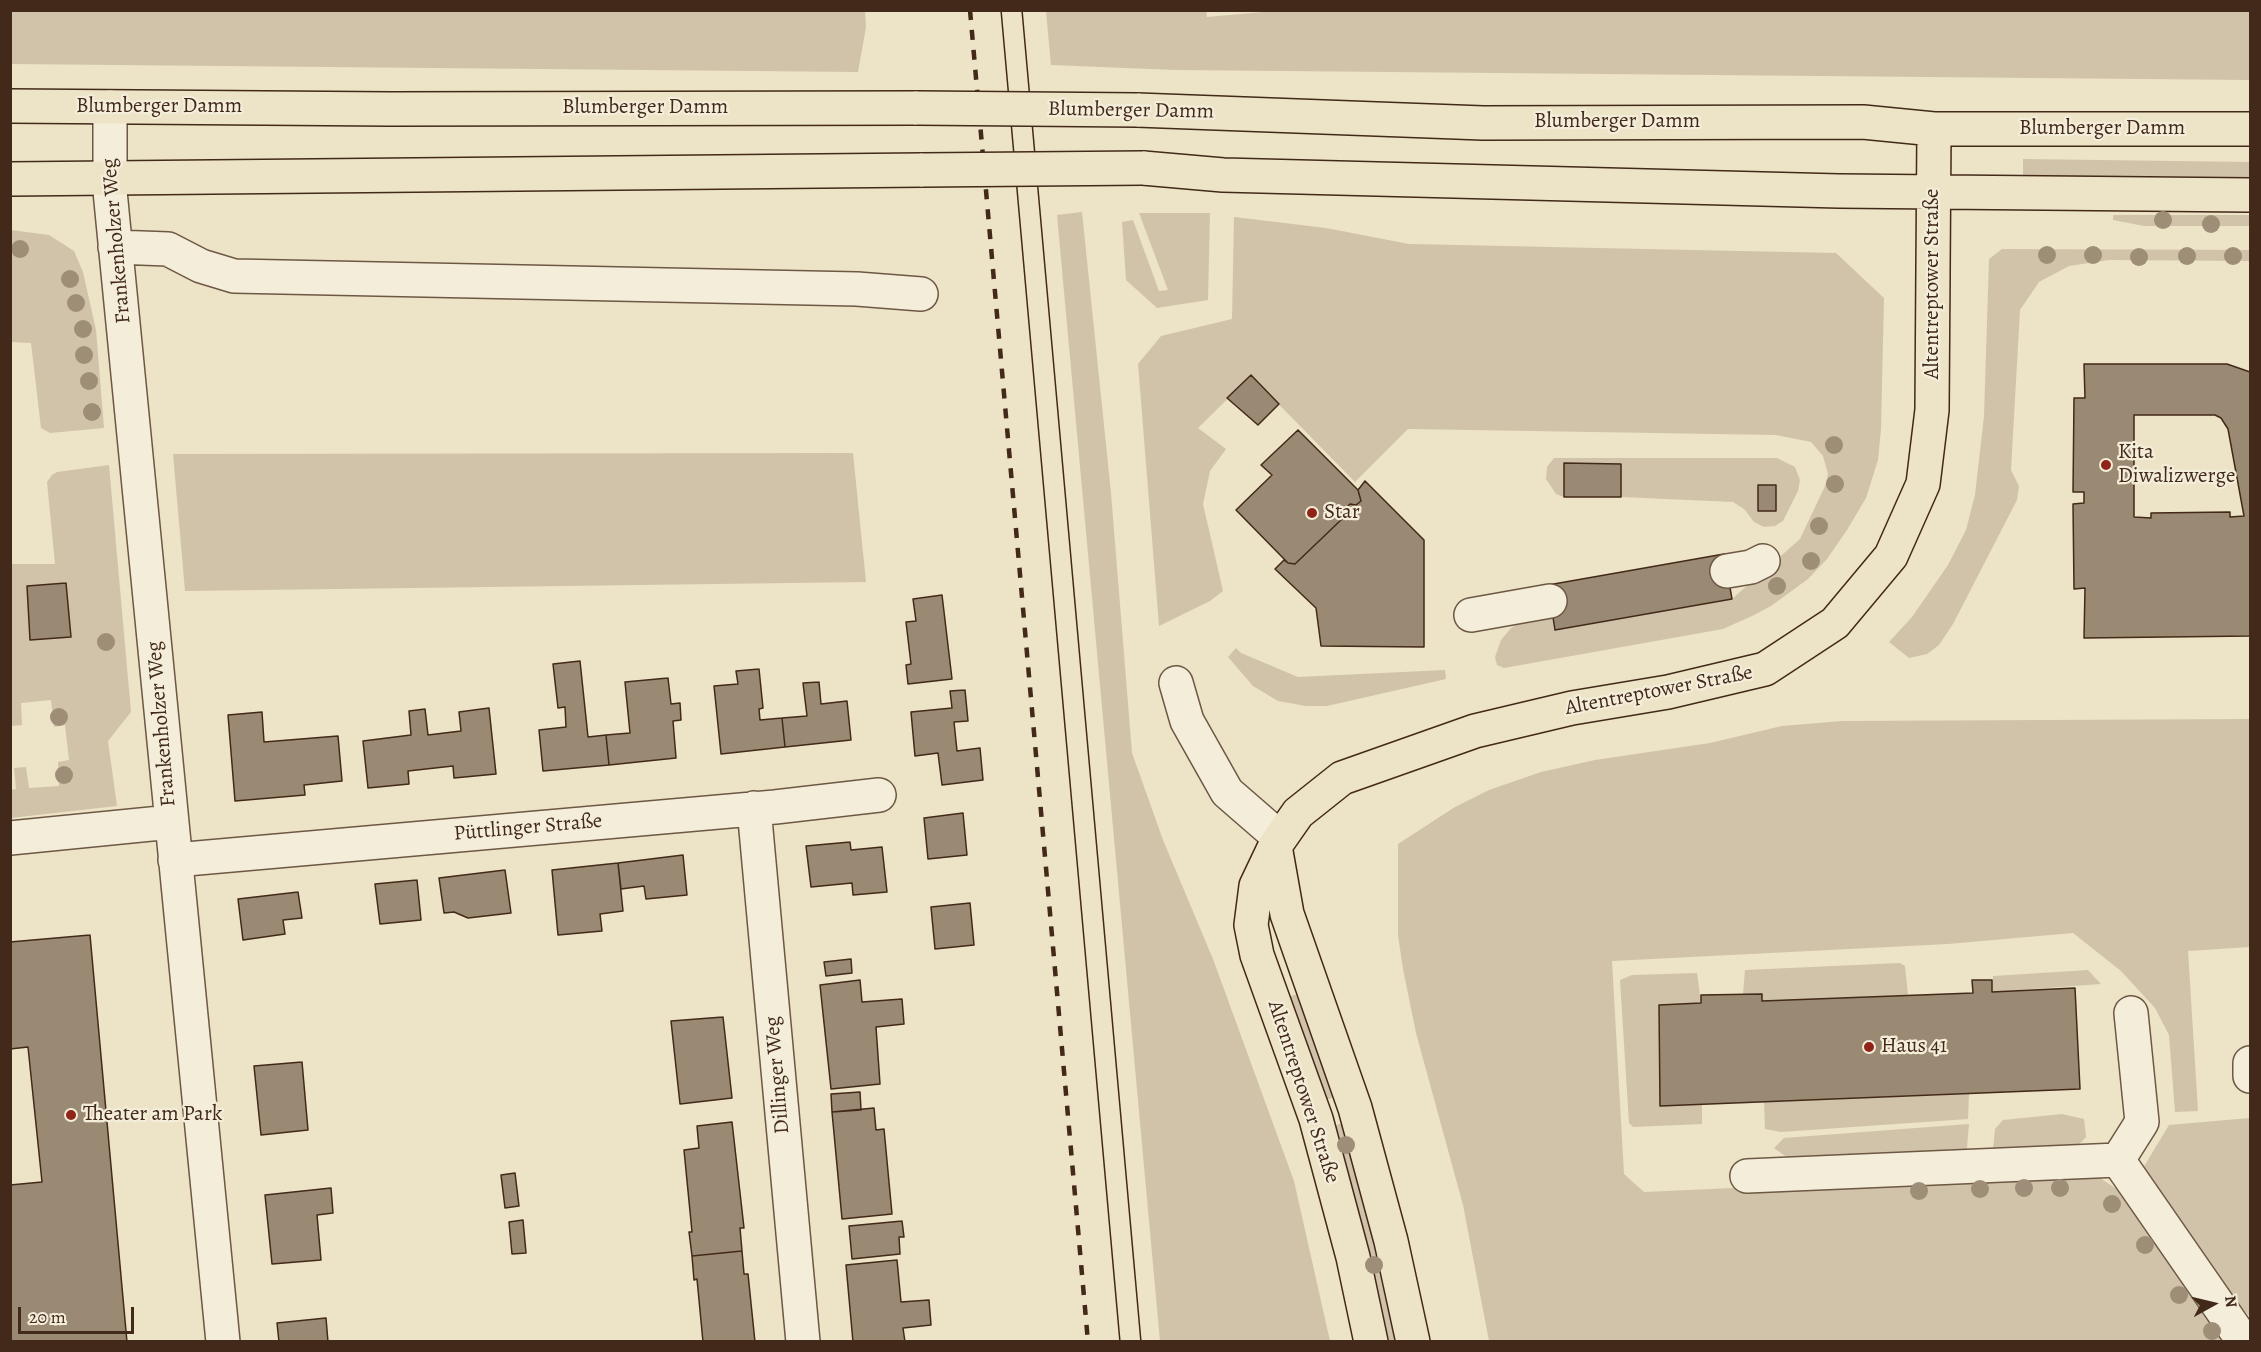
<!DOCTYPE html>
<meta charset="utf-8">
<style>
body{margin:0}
#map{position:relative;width:2261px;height:1352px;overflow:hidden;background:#ede3c6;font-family:Alegreya,serif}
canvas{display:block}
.frame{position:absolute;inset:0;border:12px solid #422919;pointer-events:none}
.north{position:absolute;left:2183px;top:1274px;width:60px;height:60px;-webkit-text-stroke:4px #f3edda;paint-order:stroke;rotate:82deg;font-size:16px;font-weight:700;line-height:24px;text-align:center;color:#422919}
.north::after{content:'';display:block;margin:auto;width:21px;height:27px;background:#422919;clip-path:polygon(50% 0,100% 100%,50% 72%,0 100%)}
.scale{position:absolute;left:18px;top:1307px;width:116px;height:27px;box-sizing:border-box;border:3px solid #422919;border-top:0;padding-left:8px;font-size:18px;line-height:21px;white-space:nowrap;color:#422919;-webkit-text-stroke:4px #f3edda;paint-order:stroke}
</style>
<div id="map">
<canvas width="2261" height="1352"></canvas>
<div class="frame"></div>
<div class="north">N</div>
<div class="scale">20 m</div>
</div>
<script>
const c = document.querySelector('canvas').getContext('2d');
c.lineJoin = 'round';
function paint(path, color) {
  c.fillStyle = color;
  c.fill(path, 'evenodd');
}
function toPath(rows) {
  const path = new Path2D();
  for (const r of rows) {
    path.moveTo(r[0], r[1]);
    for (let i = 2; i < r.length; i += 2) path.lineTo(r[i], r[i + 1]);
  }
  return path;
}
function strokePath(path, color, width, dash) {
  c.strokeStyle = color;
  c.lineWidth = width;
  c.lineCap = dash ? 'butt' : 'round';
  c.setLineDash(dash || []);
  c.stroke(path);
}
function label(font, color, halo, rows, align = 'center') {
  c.font = font + ' Alegreya,serif';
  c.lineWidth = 4.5;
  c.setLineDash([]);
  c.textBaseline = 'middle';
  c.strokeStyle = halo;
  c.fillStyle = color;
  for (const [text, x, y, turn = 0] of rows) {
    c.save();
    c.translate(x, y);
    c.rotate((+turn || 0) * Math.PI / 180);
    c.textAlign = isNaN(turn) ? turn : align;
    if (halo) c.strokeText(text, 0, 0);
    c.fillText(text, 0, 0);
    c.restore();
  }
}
paint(toPath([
 [11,10,865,10,866,27,858,72,11,64],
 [1206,10,1207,17,1286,10,2250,11,2250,80,1175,70,1051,65,1046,11],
 [2023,159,2250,162,2250,177,2023,176],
 [1082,212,1111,493,1132,753,1163,840,1213,959,1294,1181,1330,1341,1160,1341,1057,215],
 [1139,213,1210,213,1208,300,1157,308,1126,280,1122,222,1133,220,1159,291,1168,290],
 [2113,215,2250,215,2250,226,2144,226,2113,220],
 [1234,217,1326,228,1409,244,1836,253,1884,298,1881,429,1878,460,1866,498,1847,530,1827,559,1808,579,1771,606,1752,616,1723,629,1504,668,1497,665,1495,657,1501,640,1511,628,1523,621,1553,618,1556,630,1732,599,1800,539,1825,486,1828,474,1823,456,1811,442,1776,435,1408,429,1355,482,1251,376,1198,428,1226,449,1210,471,1203,504,1223,591,1210,601,1159,626,1138,364,1161,336,1232,319],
 [11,230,49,235,74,251,83,272,96,330,104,428,50,433,41,428,31,343,11,342],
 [2002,249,2250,250,2250,261,2109,260,2069,266,2039,282,2020,310,2011,470,2019,486,2017,500,1953,624,1939,645,1927,654,1909,658,1889,642,1912,617,1948,565,1966,530,1975,495,1984,416,1989,259],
 [853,453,866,582,185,591,173,454],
 [1554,458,1777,458,1795,467,1800,480,1798,491,1783,521,1775,526,1764,527,1754,522,1744,509,1733,502,1621,497,1621,464,1564,463,1564,497,1556,494,1546,479,1547,467],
 [109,465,131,712,108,741,117,806,11,818,11,790,16,789,14,768,26,767,29,788,59,786,58,762,69,760,65,725,54,727,51,700,21,703,22,725,11,726,10,564,55,564,47,482,52,475,57,472],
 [1236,648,1241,653,1298,677,1445,670,1446,679,1327,706,1306,706,1278,701,1253,686,1228,657],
 [2250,719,2250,947,2188,951,2198,1111,2175,1112,2169,1035,2155,1008,2121,971,2073,933,1948,944,1612,961,1624,1174,1644,1192,2091,1172,2118,1190,2161,1250,2233,1341,1489,1341,1463,1205,1416,1033,1403,969,1398,935,1398,844,1455,807,1489,790,1541,772,1595,760,1710,743,1782,726,1842,721],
 [1900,963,1905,966,1908,995,1762,1001,1762,994,1743,994,1745,970],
 [2088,970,2101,984,1992,992,1993,976],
 [1697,973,1701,1003,1659,1005,1702,1104,1702,1124,1633,1127,1629,1123,1620,980,1632,975],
 [1302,993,1338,1096,1325,1100,1287,997],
 [1969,1094,1968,1119,1781,1132,1765,1129,1764,1102],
 [2062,1114,2084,1119,2086,1137,2072,1152,1992,1159,1995,1129,2003,1120],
 [2250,1118,2250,1317,2206,1267,2143,1168,2169,1125],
 [1347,1122,1400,1341,1385,1341,1333,1126],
 [1969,1124,1966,1159,1791,1160,1774,1148,1784,1138]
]), '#d0c3a9');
const building = toPath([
 [2084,364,2227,364,2250,372,2250,636,2084,638,2085,588,2074,589,2073,504,2084,503,2084,492,2073,492,2074,398,2085,398,2084,364],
 [2134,415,2215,415,2221,418,2228,429,2244,516,2230,517,2230,512,2151,513,2151,518,2134,517,2134,415],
 [1251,375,1279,404,1258,425,1227,398,1251,375],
 [1298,430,1358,490,1361,501,1356,505,1350,504,1341,512,1342,519,1295,564,1288,563,1236,510,1272,475,1261,465,1298,430],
 [1564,463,1621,464,1621,497,1564,497,1564,463],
 [1365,481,1424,540,1424,647,1321,646,1316,608,1275,569,1284,560,1288,563,1295,564,1342,519,1341,512,1350,504,1356,505,1361,501,1358,490,1365,481],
 [1758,485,1776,485,1776,511,1758,511,1758,485],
 [1724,554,1732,599,1555,630,1548,585,1724,554],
 [66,583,71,637,30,640,27,586,66,583],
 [942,595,952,679,908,684,906,665,911,664,906,622,916,621,913,599,942,595],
 [580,661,588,737,606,735,609,765,543,771,539,730,566,727,565,707,558,708,553,664,580,661],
 [759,669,763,708,759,709,760,720,782,718,785,747,721,754,714,686,738,684,736,671,759,669],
 [668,678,671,704,680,703,681,720,673,721,676,758,609,765,606,735,630,733,625,682,668,678],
 [819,682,821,704,847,701,851,740,785,747,782,718,807,716,803,683,819,682],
 [965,690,968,721,954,722,957,751,980,748,983,780,942,785,938,753,915,756,911,712,952,708,950,691,965,690],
 [489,708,496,774,454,778,453,766,408,771,409,784,368,788,363,741,411,735,409,711,425,709,428,735,461,731,459,712,489,708],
 [262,712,264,742,338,736,342,781,304,785,305,795,235,801,228,715,262,712],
 [963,813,967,855,928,859,924,818,963,813],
 [850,842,851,850,882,847,887,892,853,895,852,883,811,887,806,846,850,842],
 [683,855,687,895,646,899,644,886,621,889,618,863,683,855],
 [618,863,623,911,600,914,602,931,558,935,552,870,618,863],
 [505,870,511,913,468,918,454,912,444,913,439,878,505,870],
 [417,880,421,920,380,924,375,884,417,880],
 [298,892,302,918,283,920,285,934,243,940,238,899,298,892],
 [970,903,974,945,935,949,931,907,970,903],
 [90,935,127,1342,10,1342,10,1185,42,1182,28,1047,10,1049,10,942,90,935],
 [851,959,852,973,826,976,824,962,851,959],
 [860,980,862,1002,902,999,904,1024,876,1027,880,1084,831,1089,820,985,860,980],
 [1972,980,1992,980,1992,992,2075,988,2080,1089,1660,1106,1659,1005,1701,1003,1701,995,1762,994,1762,1001,1973,993,1972,980],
 [723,1017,732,1098,680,1104,671,1021,723,1017],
 [302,1062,308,1130,261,1135,254,1066,302,1062],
 [860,1092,861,1110,832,1112,831,1094,860,1092],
 [874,1108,876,1130,884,1129,892,1214,842,1219,832,1112,874,1108],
 [732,1122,744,1228,740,1228,742,1251,692,1256,689,1232,692,1232,684,1150,699,1148,697,1126,732,1122],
 [515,1173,519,1206,505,1208,501,1175,515,1173],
 [331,1188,333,1213,317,1215,321,1260,272,1264,265,1195,331,1188],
 [523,1220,526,1253,512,1254,509,1222,523,1220],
 [902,1221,904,1237,899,1237,900,1254,852,1259,849,1226,902,1221],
 [742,1251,744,1274,748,1274,755,1342,703,1342,697,1279,694,1280,692,1256,742,1251],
 [897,1260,901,1302,929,1300,931,1325,903,1328,905,1342,853,1342,846,1265,897,1260],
 [326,1318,328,1342,279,1342,277,1323,326,1318]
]);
paint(building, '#9b8a73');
strokePath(building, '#422919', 1.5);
const minor = toPath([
 [110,107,110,191,223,1342],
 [115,247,168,249,201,266,234,276,857,289,921,294],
 [1727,571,1751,567,1763,561],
 [1471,615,1550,601],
 [1176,683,1187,721,1227,792,1280,838],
 [754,808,803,1342],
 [10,838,171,822],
 [175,860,775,807,879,795],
 [2250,1063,2250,1076],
 [2118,1160,2244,1342],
 [2118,1160,2142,1122,2131,1013],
 [1747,1176,2118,1160]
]);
const major = toPath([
 [10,106,390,109,917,108],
 [1137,110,1483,123,1863,122,1934,129,2250,129],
 [1143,168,1223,175,1839,191,2250,195],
 [10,179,923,170],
 [1275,846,1287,914,1355,1108,1391,1241,1413,1342],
 [1371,1342,1353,1257,1316,1119,1257,955,1251,925,1256,886,1275,846,1298,813,1342,778,1475,731,1572,708,1668,692,1765,669,1835,623,1891,556,1923,484,1932,410,1934,129]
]);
strokePath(minor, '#6d5844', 36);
strokePath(major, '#422919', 36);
strokePath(minor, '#f3edda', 33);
strokePath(major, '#ede3c6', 33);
strokePath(toPath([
 [1001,10,1120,1342],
 [1022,10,1141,1342]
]), '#422919', 1.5);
strokePath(toPath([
 [970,10,1088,1342]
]), '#422919', 4.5, [10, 10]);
const majorBridge = toPath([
 [917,108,1137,110],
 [923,170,1143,168]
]);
strokePath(majorBridge, '#422919', 36, []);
strokePath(majorBridge, '#ede3c6', 33);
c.fillStyle = '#9e8e77';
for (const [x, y] of [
 [2163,220],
 [2211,224],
 [20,249],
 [2047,255],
 [2093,255],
 [2187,256],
 [2233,256],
 [2139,257],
 [70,279],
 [76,303],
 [83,329],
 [84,355],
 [89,381],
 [92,412],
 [1834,445],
 [1835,484],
 [1819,526],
 [1811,561],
 [1777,586],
 [106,642],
 [59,717],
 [64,775],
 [1346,1145],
 [2024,1188],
 [2060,1188],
 [1980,1189],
 [1919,1191],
 [2112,1204],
 [2145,1245],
 [1374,1265],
 [2179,1295],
 [2212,1331]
]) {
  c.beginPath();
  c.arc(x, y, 9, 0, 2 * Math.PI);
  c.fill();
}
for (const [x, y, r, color] of [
 [2106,465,6,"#8f2418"],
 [1312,513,6,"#8f2418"],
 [1869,1047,6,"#8f2418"],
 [71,1115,6,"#8f2418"]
]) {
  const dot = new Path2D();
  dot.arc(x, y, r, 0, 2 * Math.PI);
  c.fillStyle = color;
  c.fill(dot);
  strokePath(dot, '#f3edda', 2);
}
label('21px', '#422919', '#f3edda', [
 ["Blumberger Damm",159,107],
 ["Blumberger Damm",645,108],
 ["Blumberger Damm",1131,111,1],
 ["Blumberger Damm",1617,122],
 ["Blumberger Damm",2102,129],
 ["Frankenholzer Weg",117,241,-95],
 ["Altentreptower Straße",1933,284,-90],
 ["Altentreptower Straße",1659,691,-11],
 ["Frankenholzer Weg",162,724,-95],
 ["Püttlinger Straße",528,828,-5],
 ["Dillinger Weg",778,1075,-95],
 ["Altentreptower Straße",1303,1092,72]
]);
label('21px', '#422919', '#f3edda', [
 ["Kita",2118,453],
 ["Diwalizwerge",2118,477],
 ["Star",1324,513],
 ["Haus 41",1881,1047],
 ["Theater am Park",83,1115]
], 'left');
</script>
